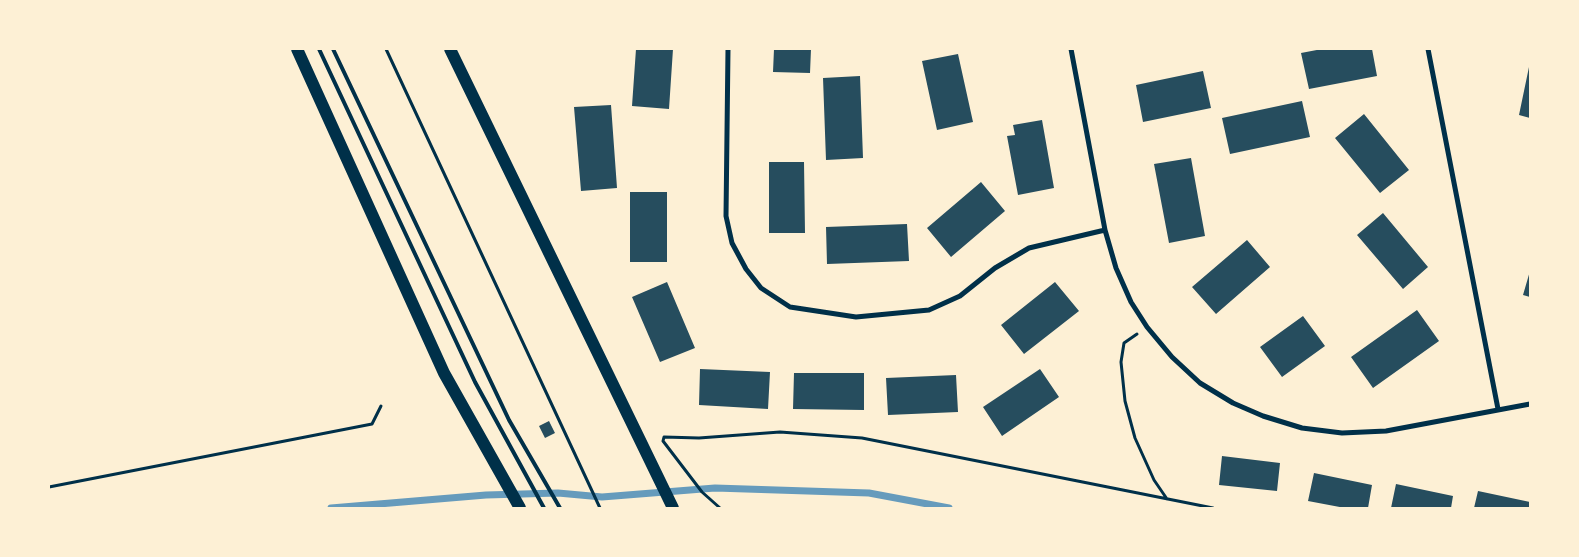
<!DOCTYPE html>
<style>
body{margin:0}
#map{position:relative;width:1579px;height:557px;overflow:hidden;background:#fdf0d5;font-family:Arial,sans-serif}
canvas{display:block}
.frame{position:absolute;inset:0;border:50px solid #fdf0d5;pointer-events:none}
</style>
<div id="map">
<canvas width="1579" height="557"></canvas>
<div class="frame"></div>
</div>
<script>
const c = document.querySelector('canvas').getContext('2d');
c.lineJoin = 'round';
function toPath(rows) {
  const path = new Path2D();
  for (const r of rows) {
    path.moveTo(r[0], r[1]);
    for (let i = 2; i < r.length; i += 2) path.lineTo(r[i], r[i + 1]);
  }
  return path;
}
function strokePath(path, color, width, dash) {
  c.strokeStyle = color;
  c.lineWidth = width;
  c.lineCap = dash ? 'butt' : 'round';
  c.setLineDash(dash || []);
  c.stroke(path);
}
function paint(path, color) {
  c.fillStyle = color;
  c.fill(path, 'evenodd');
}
strokePath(toPath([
 [331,508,486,495,558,493,602,497,715,488,869,493,949,508]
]), '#669bbc', 7);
paint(toPath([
 [636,49,673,49,669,109,632,106],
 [774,49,811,49,810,73,773,72],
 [1322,49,1372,49,1377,76,1309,89,1301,53],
 [958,54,973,122,937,130,922,61],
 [1529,67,1530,67,1530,118,1519,115],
 [1203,71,1211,108,1143,122,1136,85],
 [860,76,863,158,826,160,823,78],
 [1302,101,1310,137,1230,154,1222,118],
 [611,105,617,188,581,191,574,107],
 [1364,114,1409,170,1380,193,1335,138],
 [1042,120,1054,188,1018,195,1007,136,1015,135,1013,125],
 [1191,158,1205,236,1169,243,1154,164],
 [769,162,804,162,805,233,769,233],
 [981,182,1005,211,951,257,927,228],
 [630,192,667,192,667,262,630,262],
 [1383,213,1428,267,1403,289,1357,235],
 [907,224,909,261,827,264,826,227],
 [1247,240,1270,267,1216,314,1192,287],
 [1530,271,1530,297,1523,295],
 [667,282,695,348,660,362,632,297],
 [1055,282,1079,311,1024,354,1001,325],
 [1417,310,1439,341,1373,388,1351,357],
 [1303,316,1325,346,1282,377,1260,347],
 [700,369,770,372,768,409,699,405],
 [1040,369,1059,397,1002,436,983,407],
 [794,373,864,373,864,410,793,409],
 [956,375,958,412,888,415,886,378],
 [549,421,555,433,545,438,539,426],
 [1222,456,1280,463,1277,491,1219,485],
 [1314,473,1372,485,1368,508,1345,508,1308,501],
 [1396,484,1453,496,1451,508,1391,508],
 [1478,491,1530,502,1530,508,1474,508]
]), '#264d5e');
strokePath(toPath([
 [386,49,600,508],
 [1137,334,1124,343,1121,362,1125,401,1135,438,1154,480,1167,499],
 [49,487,372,424,381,406],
 [720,508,702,492,663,441,664,437,699,438,780,432,862,438,1213,508]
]), '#003049', 3);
strokePath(toPath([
 [319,49,475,382,544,508],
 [333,49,509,420,560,508]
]), '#003049', 4);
strokePath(toPath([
 [728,49,726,216,732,243,746,269,761,288,790,307,856,317,929,310,960,296,995,268,1029,248,1105,230],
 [1071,49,1105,230,1116,268,1131,302,1147,327,1172,357,1200,383,1233,403,1263,416,1302,428,1342,433,1386,431,1530,404],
 [1428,49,1498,409]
]), '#003049', 5);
strokePath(toPath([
 [297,49,444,373,520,508],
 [450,49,673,508]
]), '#003049', 12);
</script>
